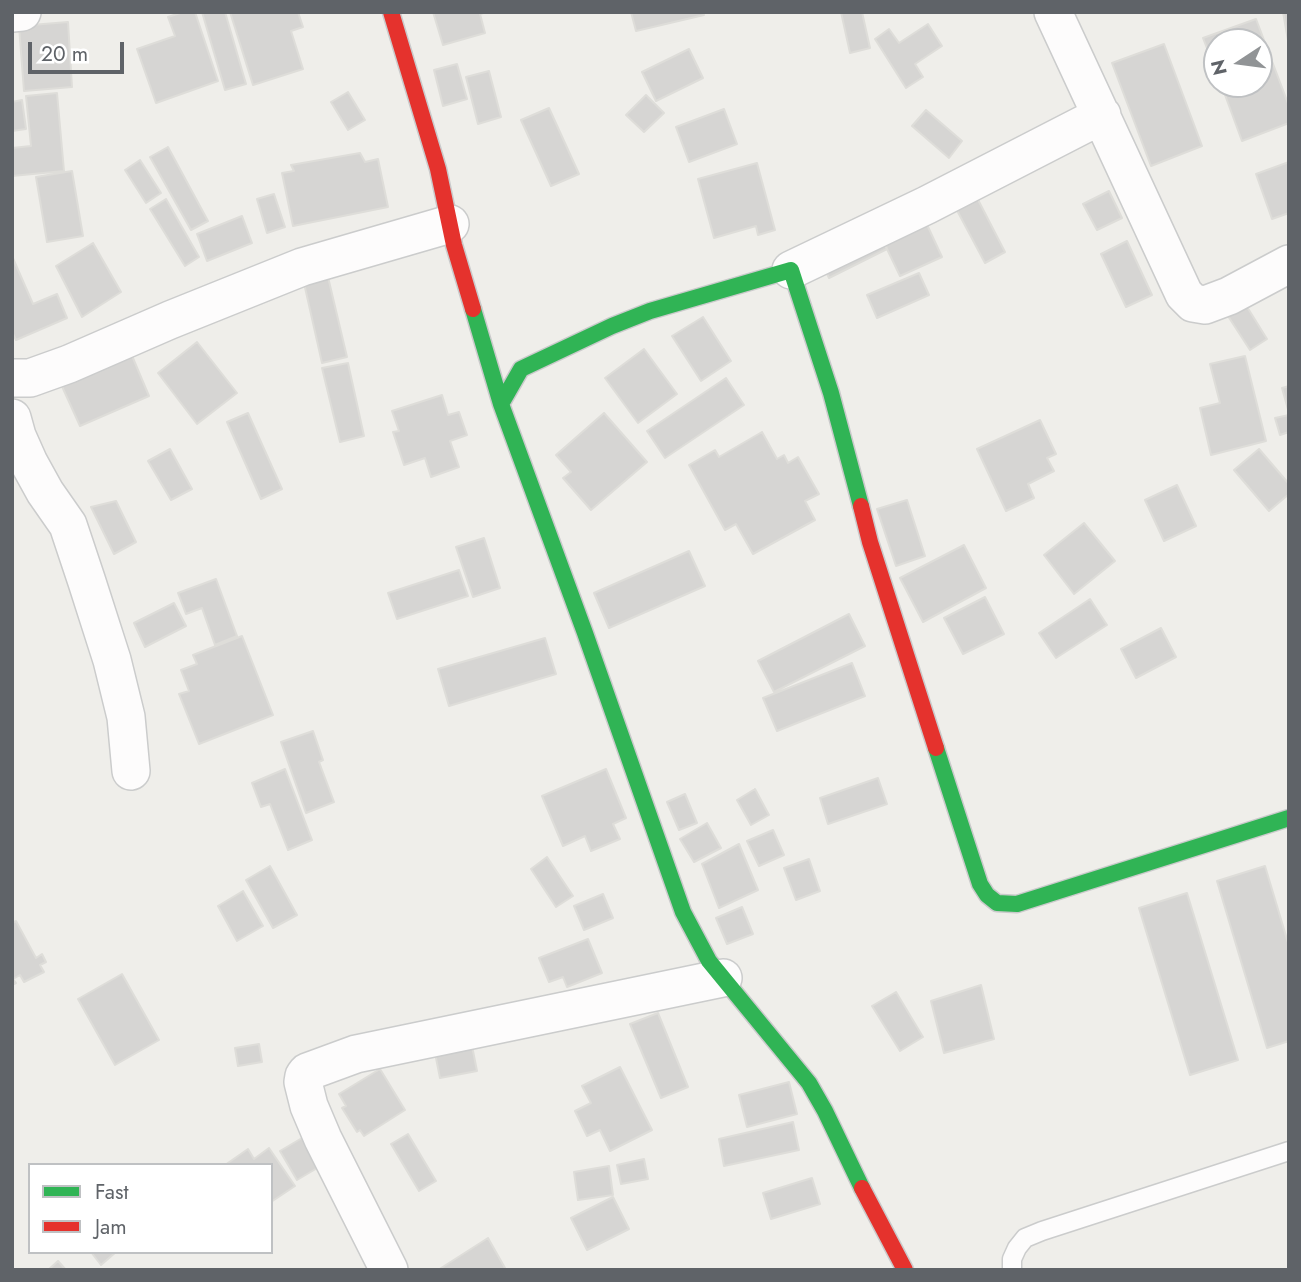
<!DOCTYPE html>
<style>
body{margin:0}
#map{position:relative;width:1301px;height:1282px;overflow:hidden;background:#efeeea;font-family:Jost,sans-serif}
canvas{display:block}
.frame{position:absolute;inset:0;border:14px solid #5f6368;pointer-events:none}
.legend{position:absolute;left:28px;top:1163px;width:245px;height:91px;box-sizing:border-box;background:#fff;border:2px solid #bfc1c3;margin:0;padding:9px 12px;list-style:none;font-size:21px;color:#5f6368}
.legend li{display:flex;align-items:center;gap:14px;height:35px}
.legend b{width:35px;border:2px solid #bfc1c3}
.north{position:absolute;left:1203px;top:28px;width:70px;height:70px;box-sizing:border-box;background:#fff;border:2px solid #bfc1c3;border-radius:50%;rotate:257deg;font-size:19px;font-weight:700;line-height:28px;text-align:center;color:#5f6368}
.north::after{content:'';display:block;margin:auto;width:24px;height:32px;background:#919496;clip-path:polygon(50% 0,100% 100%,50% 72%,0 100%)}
.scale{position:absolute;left:28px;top:42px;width:96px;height:32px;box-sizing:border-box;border:4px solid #5f6368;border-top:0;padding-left:9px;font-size:21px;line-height:24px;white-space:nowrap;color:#5f6368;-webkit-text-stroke:5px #fff;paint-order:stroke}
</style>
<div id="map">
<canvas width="1301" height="1282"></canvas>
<div class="frame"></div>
<ul class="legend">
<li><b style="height:9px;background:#30b455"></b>Fast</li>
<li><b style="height:9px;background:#e5322d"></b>Jam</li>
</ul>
<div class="north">N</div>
<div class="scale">20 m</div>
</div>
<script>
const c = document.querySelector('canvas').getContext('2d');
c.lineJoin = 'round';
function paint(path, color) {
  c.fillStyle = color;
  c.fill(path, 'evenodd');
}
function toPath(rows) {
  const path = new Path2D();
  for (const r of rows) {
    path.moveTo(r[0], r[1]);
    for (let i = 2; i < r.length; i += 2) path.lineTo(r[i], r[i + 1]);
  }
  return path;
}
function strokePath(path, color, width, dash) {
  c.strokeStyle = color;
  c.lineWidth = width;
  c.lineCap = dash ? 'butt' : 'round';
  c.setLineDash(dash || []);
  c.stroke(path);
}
const building = toPath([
 [183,12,195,12,218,81,156,103,137,49,175,36,168,17,183,12],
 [202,12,225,12,246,84,225,90,202,12],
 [230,12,298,12,303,27,291,31,303,69,253,85,230,12],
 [433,12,487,12,480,14,485,33,443,45,433,12],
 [631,12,703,12,704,15,636,31,631,12],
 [841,12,862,12,870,48,850,53,841,12],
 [1283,12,1289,12,1289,46,1283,12],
 [1256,19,1289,106,1289,123,1242,141,1221,84,1259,84,1259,42,1217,42,1217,74,1203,38,1256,19],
 [68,22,72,87,24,91,19,26,68,22],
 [928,24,942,46,915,64,923,77,906,88,875,39,889,29,899,43,928,24],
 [1164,44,1202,146,1151,166,1112,63,1164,44],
 [689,49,703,78,656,101,642,72,689,49],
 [457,64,467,99,443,106,434,70,457,64],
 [489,71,501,117,478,124,466,77,489,71],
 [348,92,365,120,348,130,331,102,348,92],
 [57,93,64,171,12,176,12,148,31,146,26,96,57,93],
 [646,95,664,113,644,132,626,115,646,95],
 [22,100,26,129,12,131,12,102,22,100],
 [549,108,579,174,551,186,521,120,549,108],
 [724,109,737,144,689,162,676,127,724,109],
 [926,110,962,141,949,158,912,126,926,110],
 [168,147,208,221,191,230,150,157,168,147],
 [360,153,365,162,378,159,388,207,293,226,282,173,294,171,291,165,360,153],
 [140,160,161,193,146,203,125,170,140,160],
 [1289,162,1289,213,1272,219,1256,174,1289,162],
 [757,163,775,230,758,235,756,226,714,238,698,179,757,163],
 [72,171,83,236,47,242,36,177,72,171],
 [973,190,1005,252,985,263,952,201,973,190],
 [1109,191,1122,218,1097,230,1083,204,1109,191],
 [274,194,285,227,267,233,257,199,274,194],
 [166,199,199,257,185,266,150,209,166,199],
 [242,216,252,243,207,261,197,234,242,216],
 [923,216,942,257,900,276,887,249,882,235,923,216],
 [878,232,887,249,829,278,821,261,878,232],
 [1127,241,1152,295,1126,307,1101,254,1127,241],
 [93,243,121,292,82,317,56,266,93,243],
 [12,256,33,304,57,294,67,318,16,340,12,332,12,256],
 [919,273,929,295,877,318,867,295,919,273],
 [328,277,347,357,322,363,304,283,328,277],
 [1244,302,1267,339,1250,350,1226,313,1244,302],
 [703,317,731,361,701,381,672,336,703,317],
 [197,342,237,393,197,424,158,373,197,342],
 [644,349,677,394,638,423,605,378,644,349],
 [130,351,149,396,80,426,60,382,130,351],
 [1245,356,1266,441,1211,455,1200,408,1220,403,1210,364,1245,356],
 [348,363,364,436,340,442,322,368,348,363],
 [726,378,744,405,665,458,647,431,726,378],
 [1289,386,1289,413,1282,388,1289,386],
 [442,395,448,415,459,412,467,435,450,441,459,467,431,477,425,458,404,465,393,432,399,431,392,411,442,395],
 [248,413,282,489,261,499,227,422,248,413],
 [604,413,647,462,591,510,563,478,571,472,556,455,604,413],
 [1289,415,1289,432,1280,435,1275,418,1289,415],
 [1040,420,1056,454,1047,458,1054,471,1028,484,1034,498,1006,511,977,449,1040,420],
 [762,432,777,459,784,455,788,463,798,457,819,494,805,501,815,520,753,554,736,524,725,530,689,465,715,450,719,457,762,432],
 [170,449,192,489,171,500,148,461,170,449],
 [1259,449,1289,484,1289,494,1269,511,1234,470,1259,449],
 [1177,485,1196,526,1164,541,1145,500,1177,485],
 [907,500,925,556,896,566,877,509,907,500],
 [116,501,136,542,114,554,91,507,116,501],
 [1084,523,1115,561,1074,594,1044,555,1084,523],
 [484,538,500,588,473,597,456,547,484,538],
 [964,545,986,588,923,622,900,578,964,545],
 [689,551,705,586,609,628,594,593,689,551],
 [459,570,468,596,397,619,388,593,459,570],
 [216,579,237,636,215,645,202,608,186,614,178,593,216,579],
 [985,597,1004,634,963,654,944,618,985,597],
 [1090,599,1107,625,1056,658,1039,633,1090,599],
 [174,603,186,626,145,647,134,623,174,603],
 [849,614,865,646,774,692,758,661,849,614],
 [1161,628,1176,657,1136,678,1121,649,1161,628],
 [242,636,273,715,199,744,179,694,189,691,181,670,197,664,193,655,242,636],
 [545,638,556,674,449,706,438,669,545,638],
 [852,663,865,696,777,731,763,698,852,663],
 [313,731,323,760,319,762,334,802,306,813,281,742,313,731],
 [285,769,312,840,288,850,270,804,261,807,252,783,285,769],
 [606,769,626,818,613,824,620,839,591,851,585,836,563,846,542,796,606,769],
 [878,778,887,804,828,824,820,798,878,778],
 [755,789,769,815,751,825,737,800,755,789],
 [685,794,697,823,679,830,667,802,685,794],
 [707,823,721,848,694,862,680,839,707,823],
 [773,830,784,855,759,866,747,841,773,830],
 [739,844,758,890,719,908,702,864,739,844],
 [547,857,573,896,556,907,531,869,547,857],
 [809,859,820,891,796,900,784,868,809,859],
 [270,866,297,915,273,928,246,880,270,866],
 [1265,866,1289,946,1289,1041,1267,1048,1217,881,1265,866],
 [243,891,263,926,237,941,218,906,243,891],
 [1187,893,1238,1060,1190,1075,1139,908,1187,893],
 [603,894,613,918,584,930,574,906,603,894],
 [742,907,753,934,727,944,716,918,742,907],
 [16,921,36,958,42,954,46,962,40,965,44,972,24,982,20,975,13,979,16,983,12,985,12,923,16,921],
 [588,939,602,973,567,987,563,977,549,982,539,958,588,939],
 [122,974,159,1040,115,1065,78,999,122,974],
 [981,985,994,1039,944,1053,931,1001,981,985],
 [896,992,923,1037,900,1051,872,1006,896,992],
 [658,1013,688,1087,661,1098,630,1024,658,1013],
 [259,1044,262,1062,238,1066,235,1048,259,1044],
 [472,1046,477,1071,440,1078,435,1053,472,1046],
 [620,1067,652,1130,610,1151,600,1130,587,1136,575,1111,591,1103,582,1086,620,1067],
 [380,1069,405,1110,364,1136,360,1130,357,1132,342,1108,346,1106,339,1094,380,1069],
 [789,1082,797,1114,747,1127,739,1095,789,1082],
 [793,1122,799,1150,724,1166,719,1139,793,1122],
 [408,1134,436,1181,419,1191,391,1144,408,1134],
 [302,1138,319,1167,297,1180,280,1151,302,1138],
 [269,1148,295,1186,271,1202,271,1165,225,1165,248,1149,254,1159,269,1148],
 [644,1159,648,1179,621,1184,617,1165,644,1159],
 [609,1166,613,1195,578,1200,574,1172,609,1166],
 [812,1178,820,1204,771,1219,763,1193,812,1178],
 [613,1197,629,1229,587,1250,571,1218,613,1197],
 [488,1238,505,1268,502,1270,438,1270,488,1238],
 [91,1252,116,1252,101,1265,91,1252],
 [58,1261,66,1270,48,1270,58,1261]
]);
paint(building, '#d6d5d3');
strokePath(building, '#deddd9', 2);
const lane = toPath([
 [1012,1270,1012,1259,1017,1248,1025,1238,1042,1231,1289,1151]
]);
const street = toPath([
 [1053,12,1184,294,1193,303,1205,305,1229,296,1289,264],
 [12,13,22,12],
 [791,270,927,205,1102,115],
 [12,378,30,378,69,364,170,320,302,267,450,224],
 [12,418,17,436,29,463,45,492,68,525,87,582,112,660,126,717,131,771],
 [389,1270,323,1139,309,1106,303,1082,304,1076,307,1072,356,1054,723,978]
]);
const fast = toPath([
 [473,309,501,404,585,633,683,912,709,961,809,1083,825,1111,862,1188],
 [501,404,521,369,612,326,650,311,791,270,831,393,861,506],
 [936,748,980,884,987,895,997,903,1017,904,1289,818]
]);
const jam = toPath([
 [391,12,438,169,454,245,473,309],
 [861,506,870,542,936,748],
 [862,1188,905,1270]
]);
strokePath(lane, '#cbcccc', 21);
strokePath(street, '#cbcccc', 40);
strokePath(fast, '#cacacb', 19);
strokePath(jam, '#cacacb', 19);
strokePath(lane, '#fdfcfc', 18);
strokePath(street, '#fdfcfc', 37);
strokePath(fast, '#30b455', 16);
strokePath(jam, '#e5322d', 16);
</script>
